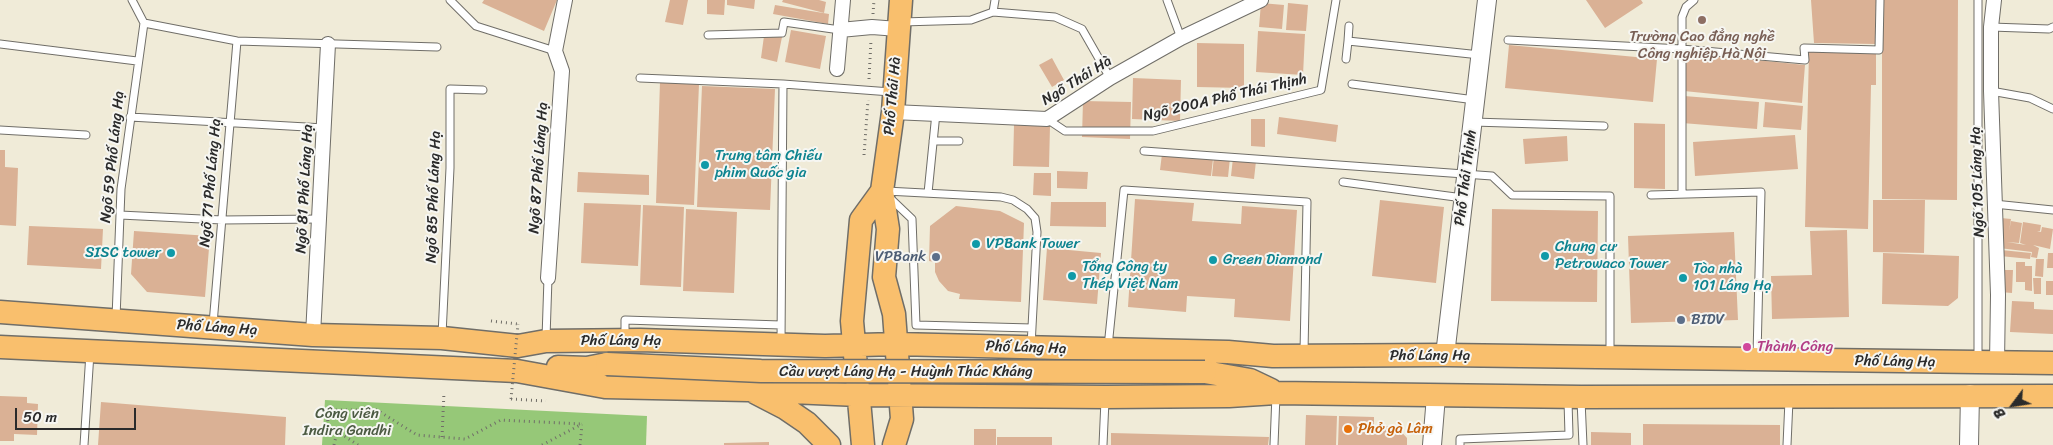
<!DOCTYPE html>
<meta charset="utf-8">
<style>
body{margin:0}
#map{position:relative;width:2053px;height:445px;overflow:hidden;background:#f0ebd8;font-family:Sriracha,sans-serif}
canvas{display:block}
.north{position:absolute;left:1988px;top:380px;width:50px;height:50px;-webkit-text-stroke:4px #f6f6f2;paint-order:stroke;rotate:239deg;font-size:14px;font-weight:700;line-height:20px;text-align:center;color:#2b2b2b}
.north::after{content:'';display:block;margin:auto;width:18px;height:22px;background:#2b2b2b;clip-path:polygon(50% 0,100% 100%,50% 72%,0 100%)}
.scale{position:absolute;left:15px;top:408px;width:121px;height:22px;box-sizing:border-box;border:2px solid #2b2b2b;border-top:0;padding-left:6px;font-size:15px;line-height:18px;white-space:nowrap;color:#2b2b2b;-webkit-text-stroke:4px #f6f6f2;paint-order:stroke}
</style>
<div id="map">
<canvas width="2053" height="445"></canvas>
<div class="north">B</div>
<div class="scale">50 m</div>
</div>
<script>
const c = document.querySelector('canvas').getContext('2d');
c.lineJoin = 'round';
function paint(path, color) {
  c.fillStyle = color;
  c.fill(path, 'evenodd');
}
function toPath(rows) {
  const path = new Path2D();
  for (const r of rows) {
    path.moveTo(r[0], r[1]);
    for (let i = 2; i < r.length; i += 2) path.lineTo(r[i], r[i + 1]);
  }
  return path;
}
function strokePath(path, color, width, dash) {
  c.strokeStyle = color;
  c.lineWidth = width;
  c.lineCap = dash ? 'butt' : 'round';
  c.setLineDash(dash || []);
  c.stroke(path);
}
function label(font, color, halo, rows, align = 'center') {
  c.font = font + ' Sriracha,sans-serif';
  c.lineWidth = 4;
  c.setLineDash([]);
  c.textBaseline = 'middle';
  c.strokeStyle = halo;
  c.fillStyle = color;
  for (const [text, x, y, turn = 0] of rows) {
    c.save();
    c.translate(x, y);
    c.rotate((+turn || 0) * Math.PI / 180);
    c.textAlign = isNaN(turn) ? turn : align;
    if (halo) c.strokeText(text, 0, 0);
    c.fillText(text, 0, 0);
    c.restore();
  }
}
paint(toPath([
 [325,400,647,416,646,445,322,445]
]), '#96c878');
paint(toPath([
 [484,0,557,0,544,31,482,3],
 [670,0,688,0,683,25,665,22],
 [707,0,725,0,724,15,707,14],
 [727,0,755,0,754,9,727,5],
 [783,0,819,0,826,2,824,13,782,2],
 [1586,0,1641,0,1643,3,1605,28],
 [1811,0,1876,0,1875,44,1814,43],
 [1882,0,1958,0,1957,200,1882,199],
 [1261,3,1284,5,1282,29,1259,27],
 [1288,3,1308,5,1306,31,1286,30],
 [775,5,829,14,828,24,773,14],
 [791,30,826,36,820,69,785,62],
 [1258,31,1305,34,1303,75,1256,72],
 [764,36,782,37,777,62,761,58],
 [1197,43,1244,44,1244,88,1197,87],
 [1509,45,1657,59,1653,102,1505,88],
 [1809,51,1876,51,1876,85,1871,85,1868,229,1805,227],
 [1687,53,1805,65,1802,103,1684,91],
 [1052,58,1064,80,1052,87,1039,65],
 [1133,78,1181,80,1180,121,1132,119],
 [660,82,699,84,694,205,656,203],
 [702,86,775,89,770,210,697,207],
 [1684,96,1759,102,1757,129,1682,123],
 [1083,101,1131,102,1130,139,1082,137],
 [1765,102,1803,106,1801,130,1763,127],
 [1279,117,1338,125,1336,142,1277,134],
 [1251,119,1265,119,1265,147,1251,146],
 [1634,123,1665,124,1665,189,1634,188],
 [1014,125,1050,126,1049,167,1013,166],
 [1795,135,1798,169,1695,176,1693,142],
 [1567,136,1568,161,1525,164,1523,139],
 [0,150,5,150,5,167,18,168,16,226,0,225],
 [1162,154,1213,159,1211,176,1160,170],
 [1214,156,1230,158,1228,177,1212,176],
 [1233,158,1256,161,1254,179,1231,176],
 [1057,171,1088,172,1087,189,1057,188],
 [578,172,649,175,649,195,577,192],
 [1034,173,1051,173,1051,196,1033,195],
 [1135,199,1194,203,1192,221,1241,224,1242,206,1297,210,1290,321,1234,317,1235,299,1187,296,1186,312,1128,307],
 [1380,200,1444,207,1436,283,1372,276],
 [1873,200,1925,200,1924,253,1873,252],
 [1051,202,1106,202,1106,227,1050,226],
 [584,203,641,205,638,266,581,263],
 [643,205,684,207,681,287,640,285],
 [956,206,1000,211,1024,223,1021,302,959,299,960,294,948,291,939,281,935,272,935,262,929,261,930,226],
 [686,209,737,212,734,293,683,291],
 [1492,209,1598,211,1597,302,1491,301],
 [2001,218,2011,219,2009,231,2011,221,2022,223,2019,243,2007,242,2026,245,2020,243,2023,222,2041,225,2040,231,2037,231,2041,232,2042,227,2053,229,2050,249,2033,245,2039,248,2037,258,2031,257,2032,252,1999,248],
 [29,226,103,229,101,269,27,265],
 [1847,230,1849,317,1772,319,1771,276,1812,275,1810,231],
 [134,231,210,236,205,297,147,292,131,274],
 [1734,232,1738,320,1631,323,1628,236],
 [1047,248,1101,253,1097,304,1043,300],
 [2001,250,2031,253,2030,259,2000,256],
 [1883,253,1959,256,1958,298,1948,306,1882,304],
 [2048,253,2053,253,2053,268,2047,268],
 [2036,259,2044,259,2043,277,2035,276],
 [2016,262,2025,262,2025,266,2032,266,2032,291,2025,290,2025,282,2016,282],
 [2001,270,2013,270,2012,293,2000,292],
 [2033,278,2041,278,2041,294,2034,294],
 [2046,281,2053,281,2053,295,2046,295],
 [2012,301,2034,302,2034,309,2053,310,2053,334,2010,332],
 [0,396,27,397,27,403,38,404,37,435,14,434,14,441,0,441],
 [101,402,286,417,285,445,98,445],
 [1306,415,1337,416,1336,445,1305,445],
 [1339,416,1374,417,1374,426,1396,426,1407,438,1407,445,1338,445],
 [1643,424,1780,425,1780,445,1643,445],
 [974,429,996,429,996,445,974,445],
 [1591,432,1631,433,1631,445,1591,445],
 [1111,433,1269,437,1268,445,1111,445],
 [997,437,1052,437,1052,445,997,445],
 [769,442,769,445,724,445,724,443]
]), '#dab195');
const service = toPath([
 [450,0,476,26,555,51],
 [1167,0,1181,38],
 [993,12,995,0],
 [902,22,971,20,993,12,1055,17,1082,29,1110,78],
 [144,23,237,41,437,47],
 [1991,27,2049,29,2053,27],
 [708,35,782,33,784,22,840,30],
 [1508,40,1682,49,1805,60,1804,48,1879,50,1880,0],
 [1348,41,1349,26],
 [0,44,137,61],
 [1346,59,1348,41,1480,55],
 [640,78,783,84,891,92],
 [1352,84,1475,100],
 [1991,91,2030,98,2053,109],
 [130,117,324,128],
 [1047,119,1065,131,1153,131,1321,90,1336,0],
 [1473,122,1604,126],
 [0,130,86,135],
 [933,141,959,141],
 [1144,151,1492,176,1512,195,1610,196,1610,353],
 [1343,182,1463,198],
 [886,191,1001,197,1013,200,1027,209,1035,218,1037,232,1031,346],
 [928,193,936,113],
 [1682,194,1682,17,1686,7,1694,0],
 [1651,195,1761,192,1757,355],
 [890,198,912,219,916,325,1032,328],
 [1994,204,2053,210],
 [120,215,222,220,320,219],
 [116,318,121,189,144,23,132,0],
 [213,324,237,41],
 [442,335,450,168,450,89,483,90],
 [625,336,625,320,781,325],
 [546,338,548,278],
 [781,342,783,84],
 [1108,347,1124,190,1307,202,1304,352],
 [1978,360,1978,0],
 [1581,400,1583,445],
 [84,445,90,353],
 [1103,445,1105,400],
 [1274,445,1276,395],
 [1460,445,1460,439,1569,435,1568,401],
 [1787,445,1789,400]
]);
const minor = toPath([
 [1994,0,1991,27,1991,91,1998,295,1997,363],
 [840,30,872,27,898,29],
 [837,69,843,0],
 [893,112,1047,119,1110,78,1181,38,1261,0],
 [548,278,562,71,555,51,565,0],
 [313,335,328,44]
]);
const tertiary = toPath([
 [1445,355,1487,0],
 [1432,445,1436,396],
 [1969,445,1970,394]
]);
const primary = toPath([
 [0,312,313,335,442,338,518,346,546,341,640,340,825,346,896,344,1228,352,1273,356,1445,355,2053,363],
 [0,347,517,371,605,387,748,390,858,395,1106,397,1229,396,1276,393,1581,397,2053,396],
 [558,367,587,368,607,364],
 [1205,372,1250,380,1271,390],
 [756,393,785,408,807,423,829,445],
 [863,445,852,321,861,220,882,191],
 [894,445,902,419,894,314,884,277,888,229,882,191,893,112,901,0]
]);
strokePath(service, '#706e68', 9);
strokePath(minor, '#706e68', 16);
strokePath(tertiary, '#706e68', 20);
strokePath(primary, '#706e68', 25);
strokePath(toPath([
 [873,14,874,0],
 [869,79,871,40],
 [864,155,868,100],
 [491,321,518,324],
 [511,399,546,401],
 [442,437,444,392],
 [334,445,337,432],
 [358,445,328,425,327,410,377,410,417,435,465,439,501,420,582,424],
 [542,445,582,424],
 [580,445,582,425]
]), '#706e68', 3, [1, 4]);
strokePath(service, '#fff', 7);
strokePath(minor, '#fff', 14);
strokePath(tertiary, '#fff', 18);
strokePath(primary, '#f9bf6d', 22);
const primaryBridge = toPath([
 [607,364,761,371,1205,372]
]);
strokePath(primaryBridge, '#706e68', 25, []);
strokePath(toPath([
 [511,399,518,324]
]), '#706e68', 3, [1, 4]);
strokePath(primaryBridge, '#f9bf6d', 22);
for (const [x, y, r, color] of [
 [1702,20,5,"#8d6e63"],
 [705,165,5,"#0f9aa8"],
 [976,244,5,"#0f9aa8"],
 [171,253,5,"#0f9aa8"],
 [1545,256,5,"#0f9aa8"],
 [936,257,5,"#5c6f8a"],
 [1213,260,5,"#0f9aa8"],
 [1072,276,5,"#0f9aa8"],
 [1683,278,5,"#0f9aa8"],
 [1681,320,5,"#5c6f8a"],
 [1747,347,5,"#d1479c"],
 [1348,429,5,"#e8710a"]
]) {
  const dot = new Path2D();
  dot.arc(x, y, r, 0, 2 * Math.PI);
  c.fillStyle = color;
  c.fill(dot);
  strokePath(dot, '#f6f6f2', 2);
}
label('15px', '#785e54', '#f6f6f2', [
 ["Trường Cao đẳng nghề",1702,37],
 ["Công nghiệp Hà Nội",1702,54]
]);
label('15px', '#2b2b2b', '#f6f6f2', [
 ["Ngõ Thái Hà",1077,81,-32],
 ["Phố Thái Hà",893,96,-85],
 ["Ngõ 200A Phố Thái Thịnh",1225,98,-13],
 ["Ngõ 59 Phố Láng Hạ",113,157,-84],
 ["Ngõ 87 Phố Láng Hạ",539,168,-86],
 ["Phố Thái Thịnh",1466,178,-83],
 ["Ngõ 105 Láng Hạ",1978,182,-92],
 ["Ngõ 71 Phố Láng Hạ",211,183,-85],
 ["Ngõ 81 Phố Láng Hạ",305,189,-87],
 ["Ngõ 85 Phố Láng Hạ",434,197,-88],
 ["Phố Láng Hạ",217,328,4],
 ["Phố Láng Hạ",621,341],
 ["Phố Láng Hạ",1026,348,2],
 ["Phố Láng Hạ",1430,356],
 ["Phố Láng Hạ",1895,362,1],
 ["Cầu vượt Láng Hạ - Huỳnh Thúc Kháng",906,372]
]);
label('15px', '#0d838f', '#f6f6f2', [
 ["Trung tâm Chiếu",715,156],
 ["phim Quốc gia",715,173],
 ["VPBank Tower",986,244],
 ["Chung cư",1555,247],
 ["Petrowaco Tower",1555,264],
 ["SISC tower",161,253,"right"],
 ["Green Diamond",1223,260],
 ["Tổng Công ty",1082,267],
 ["Thép Việt Nam",1082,284],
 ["Tòa nhà",1693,269],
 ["101 Láng Hạ",1693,286]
], 'left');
label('15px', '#4e5e75', '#f6f6f2', [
 ["VPBank",926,257],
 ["BIDV",1691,320,"left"]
], 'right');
label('15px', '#b23c85', '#f6f6f2', [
 ["Thành Công",1757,347]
], 'left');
label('15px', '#4b5a42', '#f6f6f2', [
 ["Công viên",347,414],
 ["Indira Gandhi",347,431]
]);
label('15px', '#c56008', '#f6f6f2', [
 ["Phở gà Lâm",1358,429]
], 'left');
</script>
